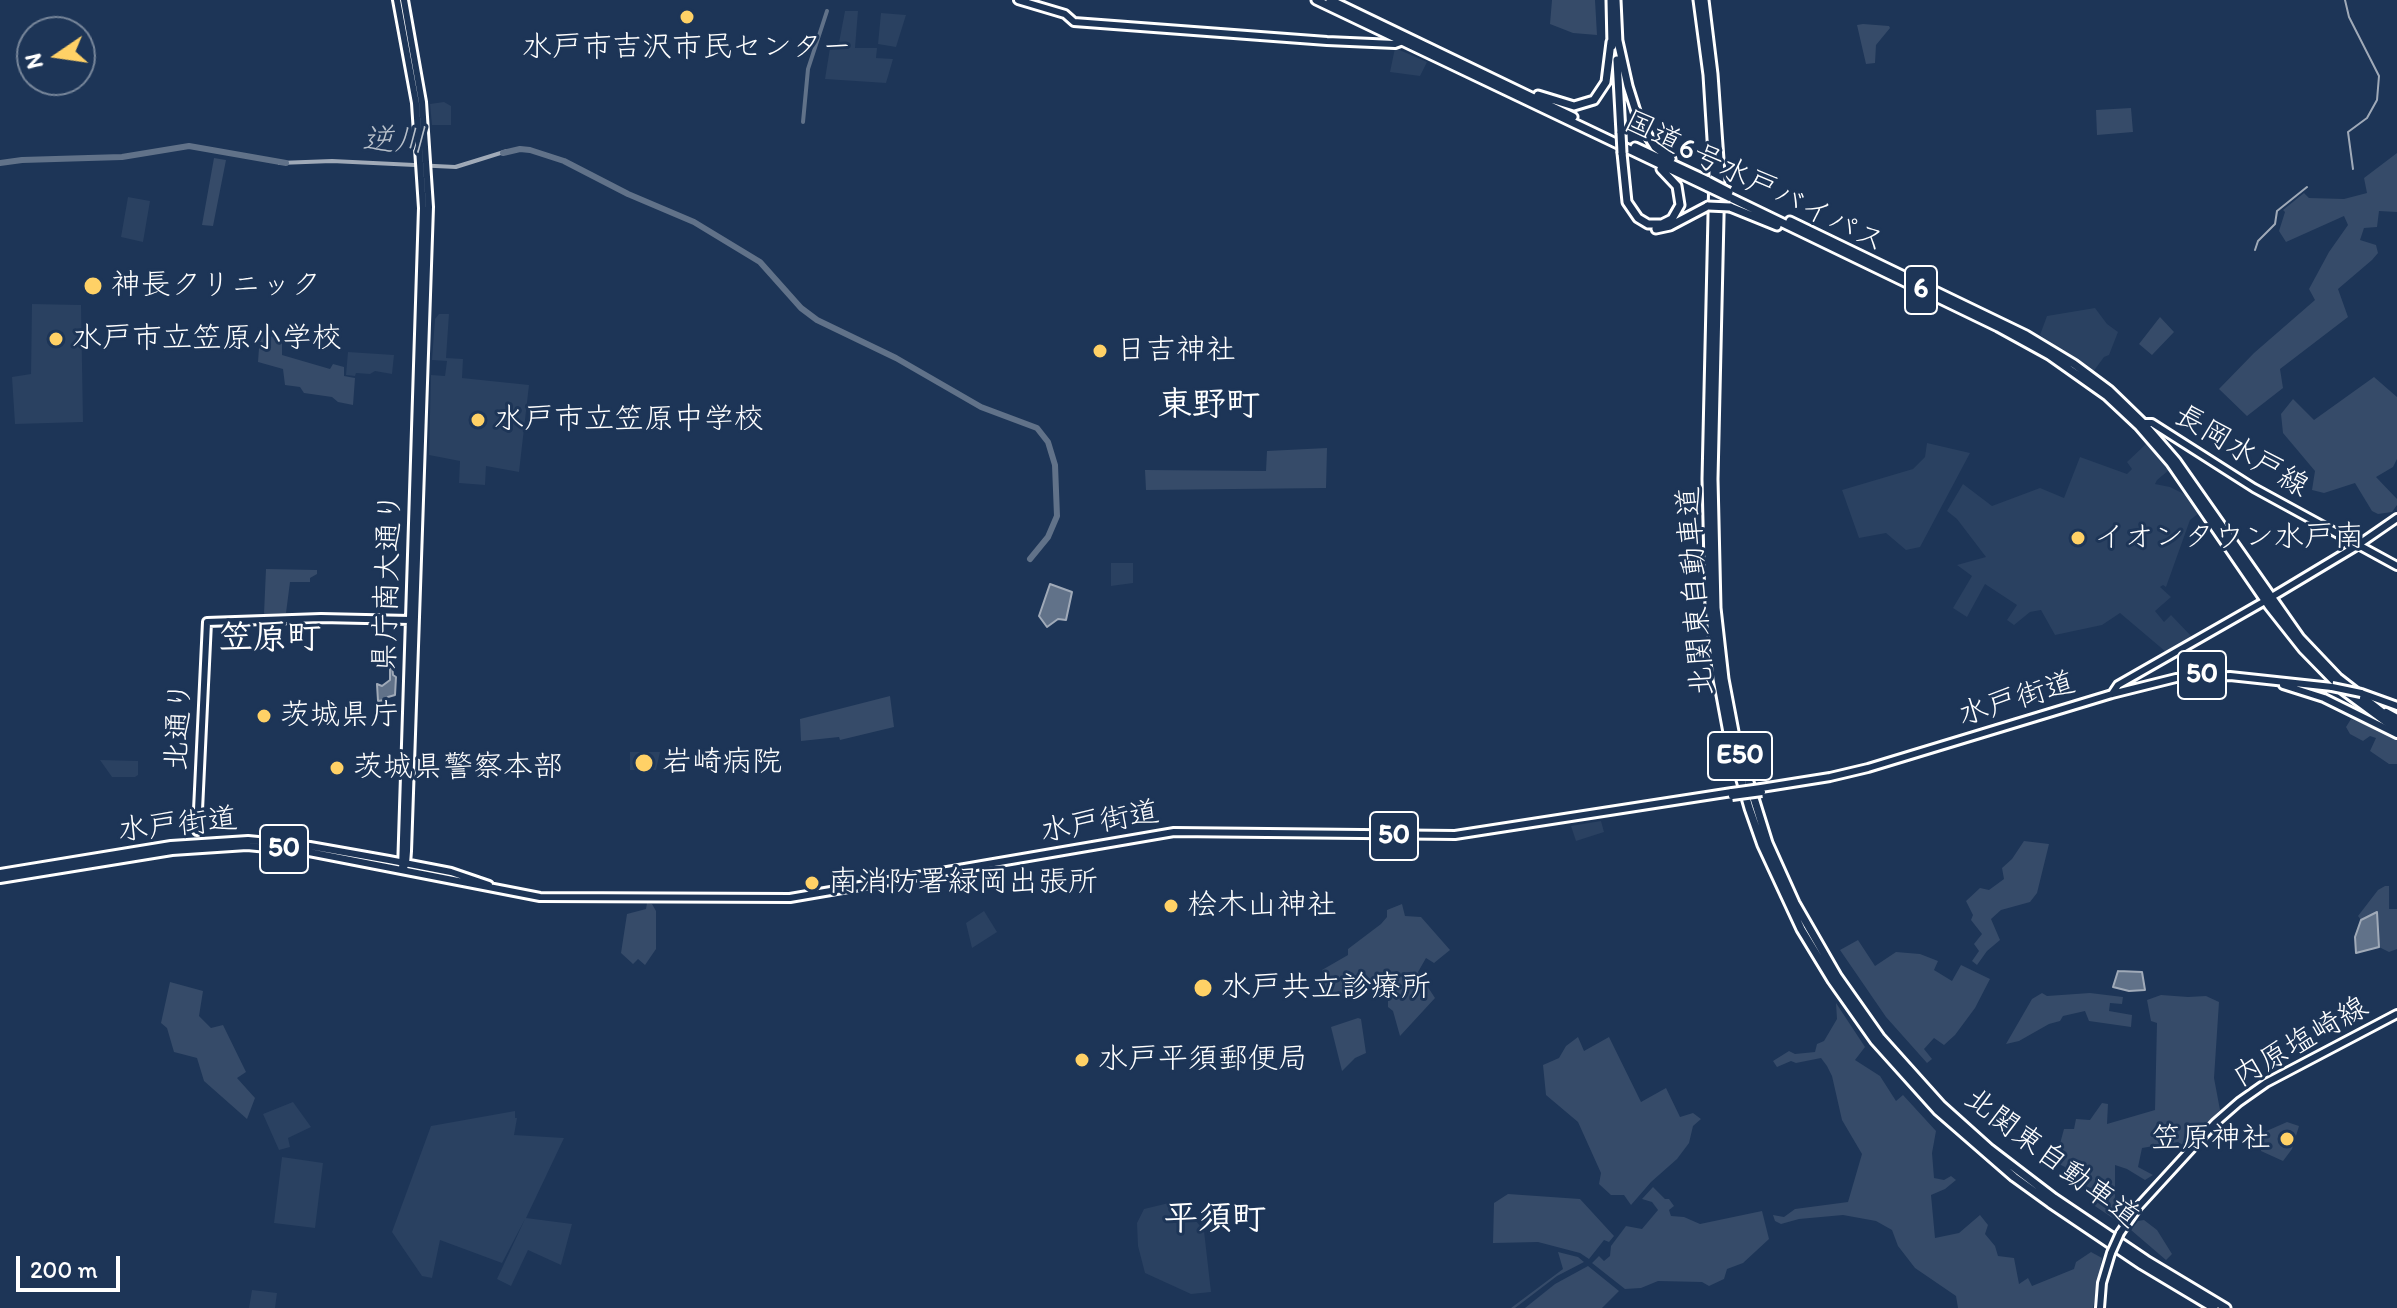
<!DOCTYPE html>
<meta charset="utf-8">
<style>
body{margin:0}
#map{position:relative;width:2397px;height:1308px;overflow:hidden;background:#1d3557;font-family:Itim,sans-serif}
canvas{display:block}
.north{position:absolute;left:16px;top:16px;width:80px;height:80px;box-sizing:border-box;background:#1d3557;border:2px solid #77869a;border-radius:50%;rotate:257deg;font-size:22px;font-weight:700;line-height:32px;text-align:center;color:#fff}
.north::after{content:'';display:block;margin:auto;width:28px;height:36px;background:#ffd166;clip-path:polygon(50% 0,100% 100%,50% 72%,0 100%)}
.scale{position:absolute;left:16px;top:1256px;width:104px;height:36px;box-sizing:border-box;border:4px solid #fff;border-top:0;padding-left:10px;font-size:24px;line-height:28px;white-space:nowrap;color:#fff;-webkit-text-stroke:6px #1d3557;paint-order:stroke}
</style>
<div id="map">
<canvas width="2397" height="1308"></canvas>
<div class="north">N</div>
<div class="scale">200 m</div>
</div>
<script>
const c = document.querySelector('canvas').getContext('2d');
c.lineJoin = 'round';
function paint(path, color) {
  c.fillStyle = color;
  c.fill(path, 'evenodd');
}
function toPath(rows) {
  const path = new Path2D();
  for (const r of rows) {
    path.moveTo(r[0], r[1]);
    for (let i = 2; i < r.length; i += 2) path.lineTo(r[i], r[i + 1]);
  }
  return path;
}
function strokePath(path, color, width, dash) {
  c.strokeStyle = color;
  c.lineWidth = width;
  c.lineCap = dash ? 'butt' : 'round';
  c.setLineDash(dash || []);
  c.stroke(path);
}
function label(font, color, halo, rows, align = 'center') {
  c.font = font + ' Itim,"Klee One",sans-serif';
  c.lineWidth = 6;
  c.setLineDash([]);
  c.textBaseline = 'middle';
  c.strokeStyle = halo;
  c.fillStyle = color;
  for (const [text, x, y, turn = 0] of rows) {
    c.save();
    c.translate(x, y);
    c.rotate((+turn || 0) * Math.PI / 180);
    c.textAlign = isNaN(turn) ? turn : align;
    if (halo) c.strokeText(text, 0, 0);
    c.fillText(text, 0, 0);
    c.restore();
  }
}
paint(toPath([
 [845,11,858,11,855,48,877,48,876,58,893,59,886,83,825,79,830,48,838,48],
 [881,13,906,15,896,47,878,44],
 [1395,48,1427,62,1420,76,1390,72],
 [444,102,451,106,451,125,432,125,430,104],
 [128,197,150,201,143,242,121,237],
 [32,304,81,305,83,422,15,424,12,377,31,374],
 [2095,308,2107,324,2118,332,2109,355,2104,357,2093,372,2040,335,2047,316],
 [439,314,449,314,446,358,463,359,462,378,529,385,519,472,486,466,485,485,459,483,460,461,429,455,431,375,445,376,447,361,432,360,435,319],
 [348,352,394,355,392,374,375,371,370,374,356,373,355,376,346,375],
 [1927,443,1970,453,1920,547,1906,550,1886,533,1859,538,1842,490,1913,469,1925,457],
 [2146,444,2169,470,2157,480,2155,484,2170,487,2186,495,2199,513,2190,520,2166,587,2163,585,2160,587,2171,597,2155,611,2164,622,2171,615,2192,637,2166,652,2120,613,2102,625,2055,635,2041,610,2030,612,2014,625,2007,620,2017,605,1985,584,1967,617,1953,608,1972,576,1957,565,1986,557,1957,519,1947,511,1963,484,1992,506,2040,488,2064,498,2080,457,2127,474,2132,469,2127,462],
 [1111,563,1133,563,1133,583,1111,586],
 [630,752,660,752,656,770,630,770],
 [100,760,138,761,138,775,135,777,112,777],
 [1601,821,1604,832,1576,841,1571,826],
 [984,911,997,932,972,948,966,923],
 [293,1102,311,1127,288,1138,290,1147,279,1150,263,1114],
 [515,1111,515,1118,517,1118,514,1135,564,1138,526,1218,572,1224,561,1265,528,1250,511,1286,497,1279,525,1219,502,1263,440,1240,432,1278,422,1276,392,1232,431,1126],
 [282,1157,323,1163,315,1228,274,1223],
 [1173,1202,1192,1216,1204,1231,1211,1292,1191,1294,1145,1273,1138,1246,1137,1223,1144,1209],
 [252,1290,277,1293,275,1308,249,1308]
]), '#2a4161');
paint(toPath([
 [1552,0,1595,0,1597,35,1573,33,1550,24],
 [1863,24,1889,26,1890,28,1876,45,1875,63,1866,64,1857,25],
 [2131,108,2133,132,2097,135,2096,110],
 [2397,153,2397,212,2379,211,2377,227,2364,228,2360,240,2376,245,2378,253,2372,260,2338,289,2348,317,2280,369,2283,388,2247,416,2219,389,2254,353,2315,300,2309,289,2329,252,2348,225,2344,216,2286,242,2279,231,2285,212,2283,210,2304,193,2309,198,2344,199,2367,193,2364,178],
 [214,158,226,160,213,226,202,225],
 [2160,317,2174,332,2152,355,2139,344],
 [260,334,282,339,282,355,330,369,333,364,344,367,344,376,355,378,353,405,338,402,332,397,304,393,300,387,285,385,283,369,258,362],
 [2374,377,2397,397,2397,459,2393,467,2376,477,2397,499,2397,505,2392,512,2378,514,2372,511,2355,483,2324,493,2312,490,2315,471,2283,433,2281,414,2293,399,2314,420],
 [1327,448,1326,488,1146,490,1145,470,1266,471,1267,451],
 [266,569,317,570,317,574,310,578,310,582,290,582,286,613,264,614],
 [890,696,894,727,840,740,839,737,801,741,800,719],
 [2351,719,2376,727,2397,739,2397,764,2389,764,2370,751,2376,738,2370,736,2363,741,2350,734,2346,727],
 [2024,841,2049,844,2037,893,2030,902,2001,910,1991,919,2000,940,1987,951,1977,965,1972,961,1979,951,1974,944,1982,934,1971,920,1973,915,1966,901,1980,888,1989,890,2004,879,2002,868,2012,859],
 [2385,886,2389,886,2389,909,2397,909,2397,949,2389,952,2379,947,2377,912,2361,920,2358,916,2378,890],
 [647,903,652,904,656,911,656,949,645,965,638,959,633,964,621,953,627,914,646,909],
 [1402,904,1405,916,1421,917,1450,950,1434,963,1426,958,1418,972,1435,998,1400,1036,1393,1011,1388,1007,1388,984,1365,981,1356,988,1327,998,1322,970,1348,955,1348,949,1381,924,1387,917,1387,910],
 [1858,940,1875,966,1896,952,1920,954,1938,961,1934,970,1952,981,1961,965,1990,979,1975,1008,1955,1035,1944,1045,1934,1038,1924,1049,1932,1059,1927,1063,1886,1017,1840,950],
 [170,982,203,991,199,1016,211,1028,223,1025,246,1072,237,1078,255,1098,247,1119,204,1081,197,1058,174,1052,167,1028,161,1023],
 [2042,993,2047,996,2090,993,2123,997,2122,1004,2110,1003,2109,1011,2132,1015,2131,1027,2089,1021,2085,1011,2063,1016,2060,1021,2049,1024,2019,1041,2006,1044,2032,999],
 [2161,995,2188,997,2206,996,2219,1002,2214,1078,2220,1110,2184,1146,2178,1142,2142,1148,2138,1167,2153,1175,2145,1180,2127,1169,2115,1165,2115,1202,2123,1208,2114,1219,2092,1204,2095,1189,2064,1181,2065,1167,2055,1162,2064,1129,2074,1129,2076,1119,2090,1120,2102,1103,2108,1104,2107,1124,2155,1110,2157,1023,2151,1021,2147,1000],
 [1836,1003,1865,1047,1855,1060,1880,1076,1896,1101,1903,1095,1936,1131,1932,1153,1934,1178,1944,1180,1951,1176,1956,1180,1945,1189,1931,1195,1935,1238,1959,1233,1980,1215,1988,1225,1985,1234,1995,1246,1998,1256,2014,1258,2019,1284,2028,1278,2032,1286,2074,1269,2076,1262,2091,1252,2102,1258,2093,1308,1958,1308,1956,1296,1915,1268,1898,1246,1892,1230,1876,1221,1843,1215,1799,1219,1781,1224,1775,1221,1773,1215,1784,1217,1795,1209,1848,1202,1862,1154,1842,1120,1832,1076,1827,1066,1821,1058,1796,1063,1791,1061,1777,1067,1773,1061,1789,1051,1795,1054,1815,1052,1817,1044,1824,1041,1837,1019],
 [1358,1018,1361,1019,1366,1053,1355,1058,1342,1071,1331,1027],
 [1578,1037,1584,1051,1609,1037,1641,1102,1666,1088,1680,1117,1693,1113,1701,1119,1693,1126,1689,1143,1677,1159,1651,1182,1631,1205,1624,1195,1611,1195,1599,1184,1601,1173,1578,1122,1546,1095,1543,1065,1559,1058,1566,1046],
 [2287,1122,2299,1126,2292,1149,2283,1161,2261,1151,2262,1133],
 [1653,1187,1665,1199,1669,1199,1674,1206,1669,1210,1671,1216,1684,1217,1700,1224,1762,1211,1769,1239,1743,1263,1727,1269,1724,1279,1709,1286,1702,1282,1658,1281,1641,1288,1625,1289,1592,1263,1599,1256,1604,1261,1610,1256,1611,1246,1626,1226,1642,1229,1658,1210,1652,1202,1642,1199],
 [1508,1194,1580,1199,1614,1236,1609,1242,1604,1240,1589,1259,1580,1253,1538,1242,1493,1243,1494,1203],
 [2144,1220,2157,1230,2172,1254,2166,1260,2131,1230,2138,1221],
 [1558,1252,1578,1257,1584,1262,1557,1276,1515,1308,1511,1308,1563,1269],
 [1588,1266,1619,1291,1602,1308,1525,1308,1555,1284]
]), '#364b69');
const water = toPath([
 [507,150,507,152,456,168,332,162,279,164,279,162,332,160,455,166,507,150],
 [1050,584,1072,592,1066,620,1058,619,1047,627,1039,616,1050,584],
 [390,647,393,675,396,677,395,695,388,697,387,713,385,700,378,701,377,684,382,686,390,680,390,647],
 [2377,912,2379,947,2356,953,2355,937,2361,920,2377,912],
 [2118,971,2142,972,2145,990,2129,991,2113,987,2118,971]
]);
paint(water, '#617289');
strokePath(water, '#a0aab8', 2);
strokePath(toPath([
 [2345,0,2349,17,2379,76,2377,100,2367,118,2348,132,2353,169],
 [2255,250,2258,241,2275,224,2277,211,2307,187]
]), '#a0aab8', 2);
strokePath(toPath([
 [803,122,808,69,827,11]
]), '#617289', 4);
strokePath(toPath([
 [503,153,520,149,530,150,564,161,628,194,694,222,760,262,801,308,817,320,896,358,981,407,1037,428,1048,442,1055,465,1057,516,1048,537,1030,559],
 [0,163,22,160,122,157,189,146,286,163]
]), '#617289', 6);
const major = toPath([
 [397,0,416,103,423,208,402,870],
 [1018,0,1065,14,1074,22,1327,41,1395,44,1406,40],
 [2143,423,2152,423,2254,488,2397,566],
 [2283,685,2324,698,2397,734],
 [2361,693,2397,706],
 [2112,694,2118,685,2265,601,2355,547,2397,518],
 [2386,712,2397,718],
 [1761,788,1830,777,1868,768,2112,694,2176,678,2230,676,2332,687],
 [197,831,207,622,321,618,410,620],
 [402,870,406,864,407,851,429,207,422,102,404,0],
 [0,873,171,845,248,840,310,846,389,860,451,872,489,885],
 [0,879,172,851,247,846,309,852,540,897,790,898,1174,832,1455,835,1732,792],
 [2120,1233,2138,1207,2215,1123,2239,1102,2266,1083,2397,1014],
 [2100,1308,2102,1283,2111,1253]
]);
const highway = toPath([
 [1316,0,1708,187],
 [1330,0,1573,117],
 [1611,0,1612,46],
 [1616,0,1618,43],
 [1698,0,1708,75,1714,171,1707,479,1710,608,1718,679,1729,738,1749,808,1762,845,1801,929,1832,980,1875,1041,1937,1110,2014,1177,2050,1203,2142,1265,2214,1308],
 [1704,0,1713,74,1720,174,1713,479,1716,608,1724,679,1735,737,1768,843,1795,903,1837,976,1880,1037,1941,1105,1990,1149,2054,1198,2146,1260,2226,1308],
 [1618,41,1628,86,1639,121,1655,147,1671,159],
 [1617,60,1621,133],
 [1538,95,1574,106,1594,100,1606,82,1611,42],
 [1635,147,1708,181],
 [1622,153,1627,202,1638,218,1648,224,1662,224,1672,219,1680,205,1677,186,1661,169],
 [1729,197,1998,327,2049,355,2107,396,2139,426,2171,463,2269,606,2303,649,2343,690,2397,730],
 [1730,207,1777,226],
 [1790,221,2026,335,2074,364,2109,390,2143,423,2176,461,2300,638,2338,678,2397,724],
 [1656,229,1670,226,1708,206]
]);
strokePath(major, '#fff', 12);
strokePath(highway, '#fff', 13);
strokePath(major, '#1d3557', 6);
strokePath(highway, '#1d3557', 7);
const majorBridge = toPath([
 [2332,687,2361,693],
 [1732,792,1761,788],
 [1732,796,1762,792],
 [2111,1253,2120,1233]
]);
const highwayBridge = toPath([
 [1621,133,1622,153],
 [1708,181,1729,192],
 [1708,187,1729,197],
 [1708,206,1730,207]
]);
strokePath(majorBridge, '#fff', 12, []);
strokePath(highwayBridge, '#fff', 13, []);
strokePath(majorBridge, '#1d3557', 6);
strokePath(highwayBridge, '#1d3557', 7);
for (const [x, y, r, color] of [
 [687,17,8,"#ffd166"],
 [93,286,10,"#ffd166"],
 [56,339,8,"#ffd166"],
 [1100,351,8,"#ffd166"],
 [478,420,8,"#ffd166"],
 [2078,538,8,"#ffd166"],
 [264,716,8,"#ffd166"],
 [644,763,10,"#ffd166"],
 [337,768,8,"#ffd166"],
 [812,883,8,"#ffd166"],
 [1171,906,8,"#ffd166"],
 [1203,988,10,"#ffd166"],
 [1082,1060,8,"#ffd166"],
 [2287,1139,8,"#ffd166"]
]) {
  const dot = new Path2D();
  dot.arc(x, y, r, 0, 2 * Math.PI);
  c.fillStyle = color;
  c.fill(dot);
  strokePath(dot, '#1d3557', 3);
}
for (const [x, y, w] of [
 [1921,290,32],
 [2202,675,48],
 [1740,756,64],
 [1394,836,48],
 [284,849,48]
]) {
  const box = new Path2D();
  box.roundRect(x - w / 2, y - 24, w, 48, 6);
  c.fillStyle = '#1d3557';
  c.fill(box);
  strokePath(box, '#fff', 2);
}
label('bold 28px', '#fff', null, [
 ["6",1921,290],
 ["50",2202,675],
 ["E50",1740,756],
 ["50",1394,836],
 ["50",284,849]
]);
label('30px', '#fff', '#1d3557', [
 ["水戸市吉沢市民センター",687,48,"center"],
 ["神長クリニック",111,286],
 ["水戸市立笠原小学校",72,339],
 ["日吉神社",1116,351],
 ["水戸市立笠原中学校",494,420],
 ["イオンタウン水戸南",2094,538],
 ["茨城県庁",280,716],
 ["岩崎病院",662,763],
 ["茨城県警察本部",353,768],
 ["南消防署緑岡出張所",828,883],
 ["桧木山神社",1187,906],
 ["水戸共立診療所",1221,988],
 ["水戸平須郵便局",1098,1060],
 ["笠原神社",2271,1139,"right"]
], 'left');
label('30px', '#fff', '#1d3557', [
 ["国道6号水戸バイパス",1754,183,26],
 ["長岡水戸線",2241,452,31],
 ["県庁南大通り",389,582,-88],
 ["北関東自動車道",1697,591,-94],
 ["水戸街道",2017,700,-17],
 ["北通り",180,726,-87],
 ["水戸街道",1100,823,-10],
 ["水戸街道",178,826,-6],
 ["内原塩崎線",2301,1043,-30],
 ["北関東自動車道",2051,1159,37]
]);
label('italic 32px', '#b8c0ca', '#1d3557', [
 ["逆川",394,142,1]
]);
label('bold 34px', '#fff', '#1d3557', [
 ["東野町",1209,406],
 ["笠原町",270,639],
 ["平須町",1215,1220]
]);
</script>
